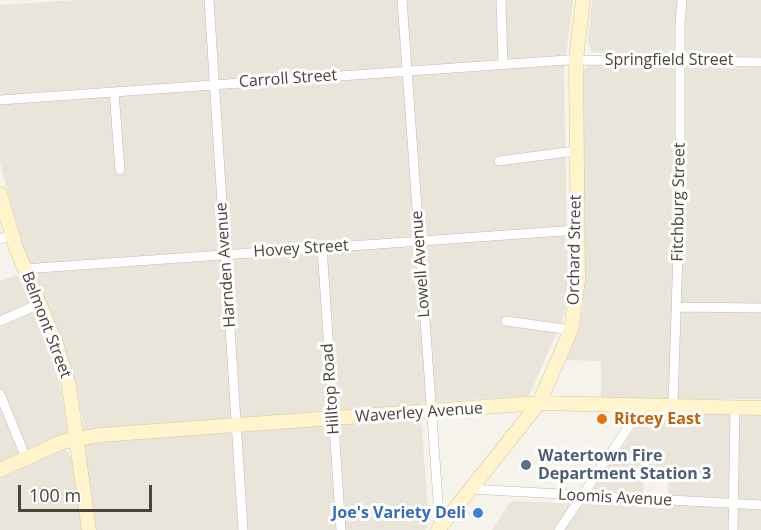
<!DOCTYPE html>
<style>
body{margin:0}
#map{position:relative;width:761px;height:530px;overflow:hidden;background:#f6f3ec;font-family:"Open Sans",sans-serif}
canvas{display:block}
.scale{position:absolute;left:18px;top:485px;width:134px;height:27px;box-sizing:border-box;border:3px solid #4b4439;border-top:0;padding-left:8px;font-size:18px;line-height:21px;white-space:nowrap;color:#4b4439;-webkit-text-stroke:4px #fff;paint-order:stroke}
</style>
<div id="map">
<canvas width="761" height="530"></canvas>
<div class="scale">100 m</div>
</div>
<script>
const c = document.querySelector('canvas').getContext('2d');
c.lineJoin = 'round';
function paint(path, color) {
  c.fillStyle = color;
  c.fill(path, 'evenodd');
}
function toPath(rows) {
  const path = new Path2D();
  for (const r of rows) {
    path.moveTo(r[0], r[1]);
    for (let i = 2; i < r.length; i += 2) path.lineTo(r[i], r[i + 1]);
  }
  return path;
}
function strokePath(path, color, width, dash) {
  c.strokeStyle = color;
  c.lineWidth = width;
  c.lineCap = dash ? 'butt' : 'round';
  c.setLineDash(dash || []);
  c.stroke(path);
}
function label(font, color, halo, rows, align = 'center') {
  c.font = font + ' "Open Sans",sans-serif';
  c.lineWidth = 6;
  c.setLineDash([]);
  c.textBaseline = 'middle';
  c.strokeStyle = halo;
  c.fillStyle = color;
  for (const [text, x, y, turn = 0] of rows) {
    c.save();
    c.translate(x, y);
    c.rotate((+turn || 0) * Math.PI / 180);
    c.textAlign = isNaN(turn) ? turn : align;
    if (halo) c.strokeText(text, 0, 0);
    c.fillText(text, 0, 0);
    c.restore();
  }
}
paint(toPath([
 [78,0,573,0,564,73,568,289,565,313,529,396,420,403,429,524,425,530,93,530,82,419,73,378,25,253,0,163,0,5],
 [592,0,761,0,761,65,591,52,588,39],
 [589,64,761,67,761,399,601,399,601,361,565,360,579,328,583,304,583,71],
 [18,275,49,351,62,393,68,432,0,464,0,281],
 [647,411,761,414,761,530,492,530,511,501,582,504],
 [644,464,669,471,667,508,643,507],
 [65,448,72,458,82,530,0,530,0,476]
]), '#eae5da');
const street = toPath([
 [209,0,243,530],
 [402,0,440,528],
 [501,0,503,63],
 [114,92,120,170],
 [0,100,567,60,761,62],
 [499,161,575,151],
 [0,239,11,235],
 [322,247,341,530],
 [24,269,577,230],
 [677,307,761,308],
 [0,321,39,304],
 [506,321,571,330],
 [0,394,26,458],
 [673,405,680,190,680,23,682,0],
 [470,489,761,505],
 [559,530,644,404],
 [733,530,735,407]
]);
const secondary = toPath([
 [0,194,16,248,55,341,69,386,89,530],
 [0,470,62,442,100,435,539,403,761,408],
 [438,530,539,403,571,330,578,280,576,59,583,0]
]);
strokePath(street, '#c2bbae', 10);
strokePath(secondary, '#d6c89b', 15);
strokePath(street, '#fff', 9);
strokePath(secondary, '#fff4cc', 14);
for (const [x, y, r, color] of [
 [602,419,6,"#e8710a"],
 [526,465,6,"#5c6f8a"],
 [478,513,6,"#3f7fe0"]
]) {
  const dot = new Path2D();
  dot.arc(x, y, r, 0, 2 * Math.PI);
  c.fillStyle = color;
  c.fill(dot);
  strokePath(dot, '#fff', 2);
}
label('16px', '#4b4439', '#fff', [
 ["Springfield Street",669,60],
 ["Carroll Street",288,79,-4],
 ["Fitchburg Street",679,202,-89],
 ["Hovey Street",301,249,-4],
 ["Orchard Street",575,250,-89],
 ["Lowell Avenue",421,264,-94],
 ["Harnden Avenue",226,265,-94],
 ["Belmont Street",46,325,69],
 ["Hilltop Road",331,389,-94],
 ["Waverley Avenue",419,413,-4],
 ["Loomis Avenue",615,498,3]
]);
label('bold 16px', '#c56008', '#fff', [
 ["Ritcey East",614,419]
], 'left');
label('bold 16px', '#4e5e75', '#fff', [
 ["Watertown Fire",538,456],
 ["Department Station 3",538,474]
], 'left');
label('bold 16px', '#366cbe', '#fff', [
 ["Joe's Variety Deli",466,513]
], 'right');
</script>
